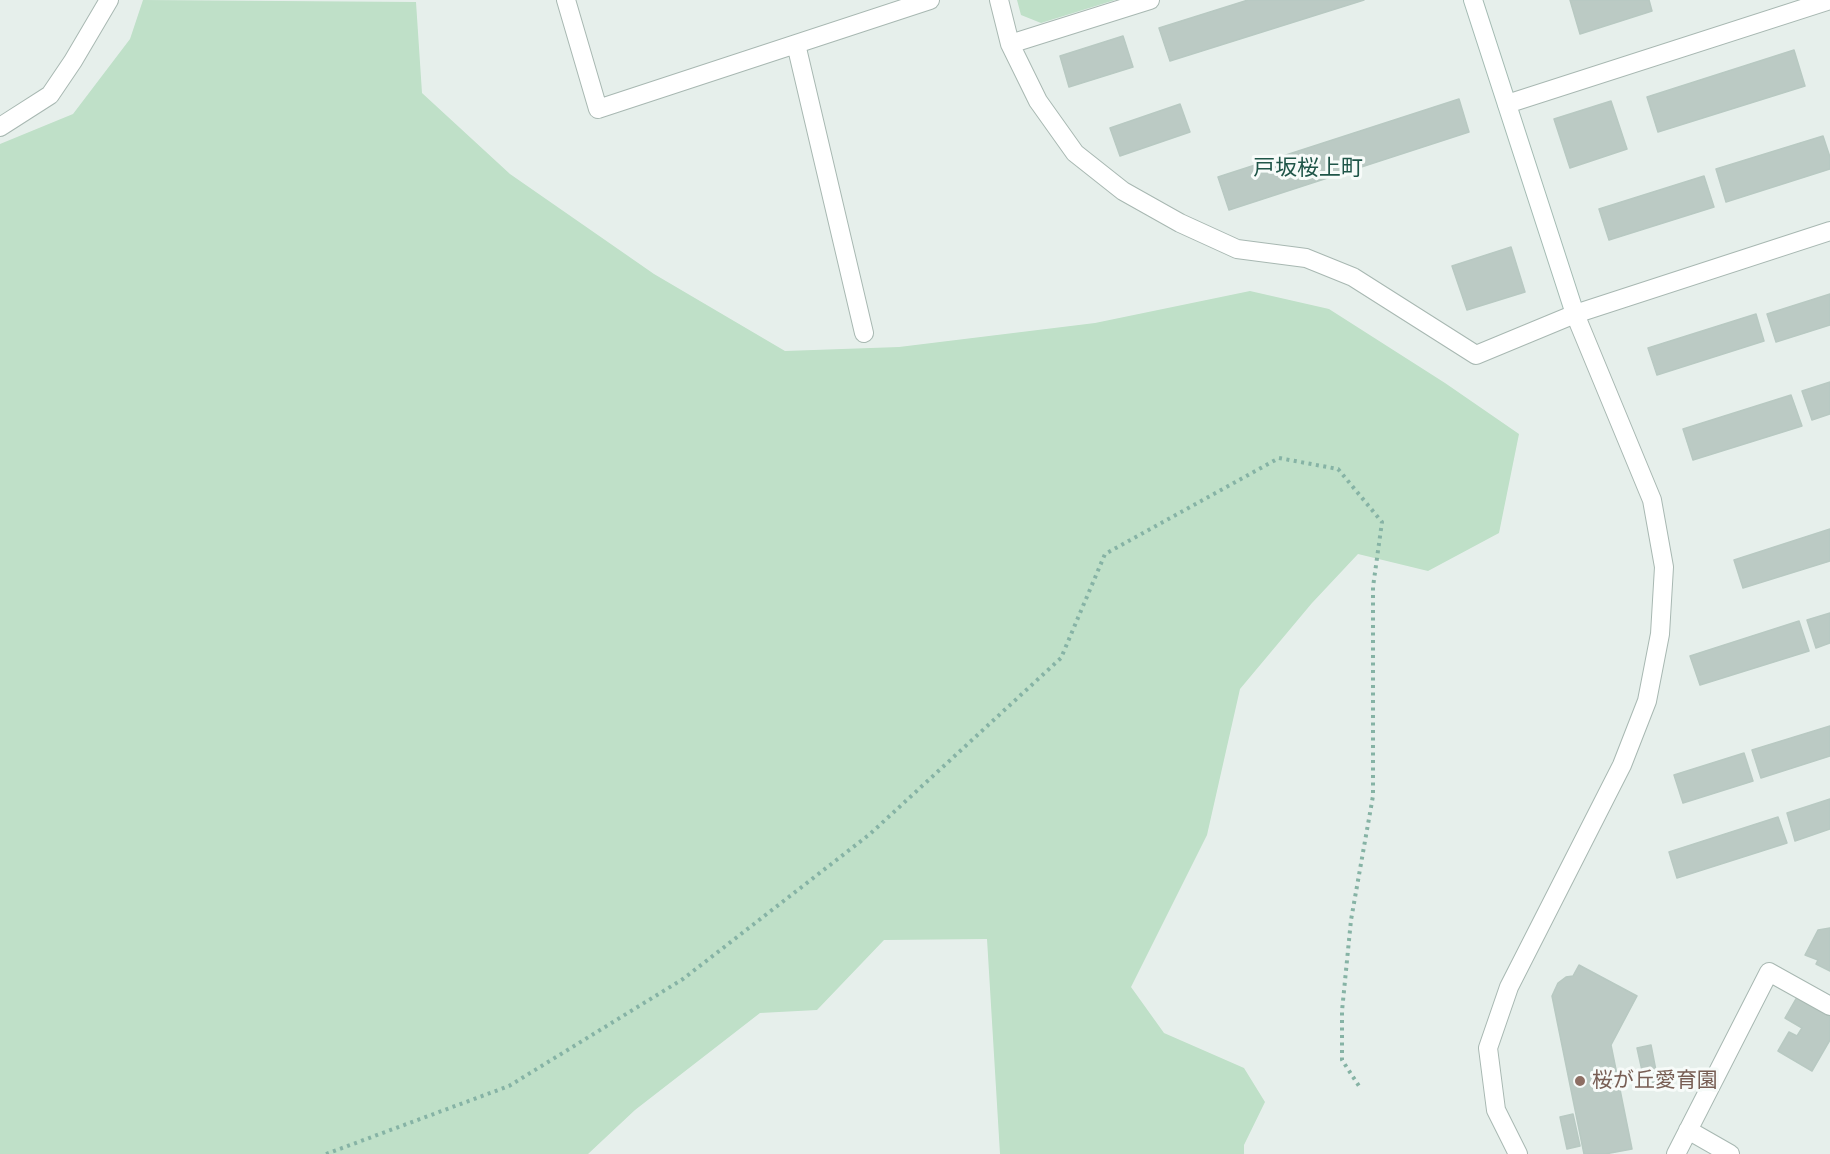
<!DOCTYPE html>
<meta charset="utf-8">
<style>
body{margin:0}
canvas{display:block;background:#e6efeb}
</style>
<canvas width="1830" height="1154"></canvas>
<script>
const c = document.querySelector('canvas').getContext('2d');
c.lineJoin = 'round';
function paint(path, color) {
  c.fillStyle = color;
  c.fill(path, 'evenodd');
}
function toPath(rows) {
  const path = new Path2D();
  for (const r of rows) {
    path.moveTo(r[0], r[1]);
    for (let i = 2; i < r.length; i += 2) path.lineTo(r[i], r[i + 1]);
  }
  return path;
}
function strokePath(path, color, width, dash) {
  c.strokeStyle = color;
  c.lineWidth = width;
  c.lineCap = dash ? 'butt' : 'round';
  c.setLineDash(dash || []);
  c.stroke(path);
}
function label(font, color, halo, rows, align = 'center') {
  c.font = font + ' "Public Sans","Noto Sans JP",sans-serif';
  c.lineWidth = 6;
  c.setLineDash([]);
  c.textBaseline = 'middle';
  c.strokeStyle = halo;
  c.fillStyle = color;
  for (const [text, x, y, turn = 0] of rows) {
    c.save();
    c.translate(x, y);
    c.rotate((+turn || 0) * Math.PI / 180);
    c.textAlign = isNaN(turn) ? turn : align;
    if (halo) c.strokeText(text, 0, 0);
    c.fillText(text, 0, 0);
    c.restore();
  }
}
paint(toPath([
 [143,0,416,2,422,93,510,174,654,274,785,351,899,347,1095,323,1250,291,1329,309,1445,383,1519,434,1499,533,1428,571,1358,554,1312,603,1240,689,1207,835,1131,987,1164,1033,1244,1068,1265,1102,1244,1145,1244,1154,1000,1154,987,939,884,940,817,1010,760,1013,635,1110,588,1154,0,1154,0,144,73,114,130,39],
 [1017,0,1115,0,1041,23,1021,15]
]), '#bfe0c8');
const building = toPath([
 [1248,0,1364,0,1170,61,1159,28,1248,0],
 [1570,0,1649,0,1652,11,1580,34,1570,0],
 [1123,36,1133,67,1069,87,1060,56,1123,36],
 [1794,50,1805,86,1658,132,1647,97,1794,50],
 [1459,99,1469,132,1229,210,1218,177,1459,99],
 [1611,101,1627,149,1570,168,1554,119,1611,101],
 [1180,104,1190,132,1120,156,1110,128,1180,104],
 [1823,136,1830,157,1830,169,1726,202,1716,169,1823,136],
 [1704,176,1714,207,1609,240,1599,209,1704,176],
 [1511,247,1525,292,1467,310,1452,266,1511,247],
 [1830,294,1830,325,1776,342,1767,314,1830,294],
 [1756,314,1764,341,1657,375,1648,348,1756,314],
 [1830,382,1830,414,1812,420,1802,391,1830,382],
 [1791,395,1802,426,1693,460,1683,429,1791,395],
 [1830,529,1830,561,1743,588,1734,560,1830,529],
 [1830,613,1830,643,1816,648,1807,620,1830,613],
 [1799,621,1809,651,1700,685,1690,656,1799,621],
 [1830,726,1830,756,1761,778,1752,750,1830,726],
 [1744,753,1753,781,1683,803,1674,775,1744,753],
 [1830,799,1830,829,1795,841,1787,813,1830,799],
 [1778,817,1787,843,1677,878,1669,852,1778,817],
 [1830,928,1830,971,1816,964,1818,960,1805,955,1818,930,1830,928],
 [1579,965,1637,996,1611,1045,1632,1149,1605,1154,1584,1154,1552,996,1558,983,1566,977,1573,976,1579,965],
 [1797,997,1830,1016,1830,1040,1812,1071,1778,1051,1789,1032,1797,1036,1802,1028,1785,1018,1797,997],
 [1651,1045,1658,1081,1645,1084,1637,1048,1651,1045],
 [1573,1114,1580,1146,1567,1149,1560,1117,1573,1114]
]);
paint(building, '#bbcac4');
strokePath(building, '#b8c9c2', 1.5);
const street = toPath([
 [566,0,598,109,930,0],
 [999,0,1010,44,1038,101,1075,153,1123,191,1180,223,1237,249,1306,258,1353,277,1476,355,1575,314,1830,231],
 [796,44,864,333],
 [1010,44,1150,0],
 [1507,104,1830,0],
 [0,127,50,95,73,61,109,0],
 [1688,1130,1730,1154],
 [1518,1154,1496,1110,1488,1048,1509,987,1622,765,1647,701,1660,634,1664,567,1652,500,1575,314],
 [1676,1154,1769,972,1830,1006]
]);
const secondary = toPath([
 [1473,0,1575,314]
]);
strokePath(street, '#a8b8b2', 20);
strokePath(secondary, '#a4bbb3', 20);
strokePath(toPath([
 [326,1154,509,1086,683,979,870,834,1061,658,1105,554,1279,458,1338,469,1382,522,1373,587,1373,796,1351,920,1342,1011,1342,1060,1359,1086]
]), '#86b3a5', 4, [3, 4.5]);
strokePath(street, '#fff', 18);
strokePath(secondary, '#fff', 18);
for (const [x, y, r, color] of [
 [1580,1081,6,"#8d6e63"]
]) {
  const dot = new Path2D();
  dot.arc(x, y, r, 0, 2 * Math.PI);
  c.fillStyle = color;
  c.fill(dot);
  strokePath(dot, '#f7fbf9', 2);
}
label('21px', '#785e54', '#f7fbf9', [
 ["桜が丘愛育園",1592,1081]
], 'left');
label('22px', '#1f5548', '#f7fbf9', [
 ["戸坂桜上町",1308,168]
]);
</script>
